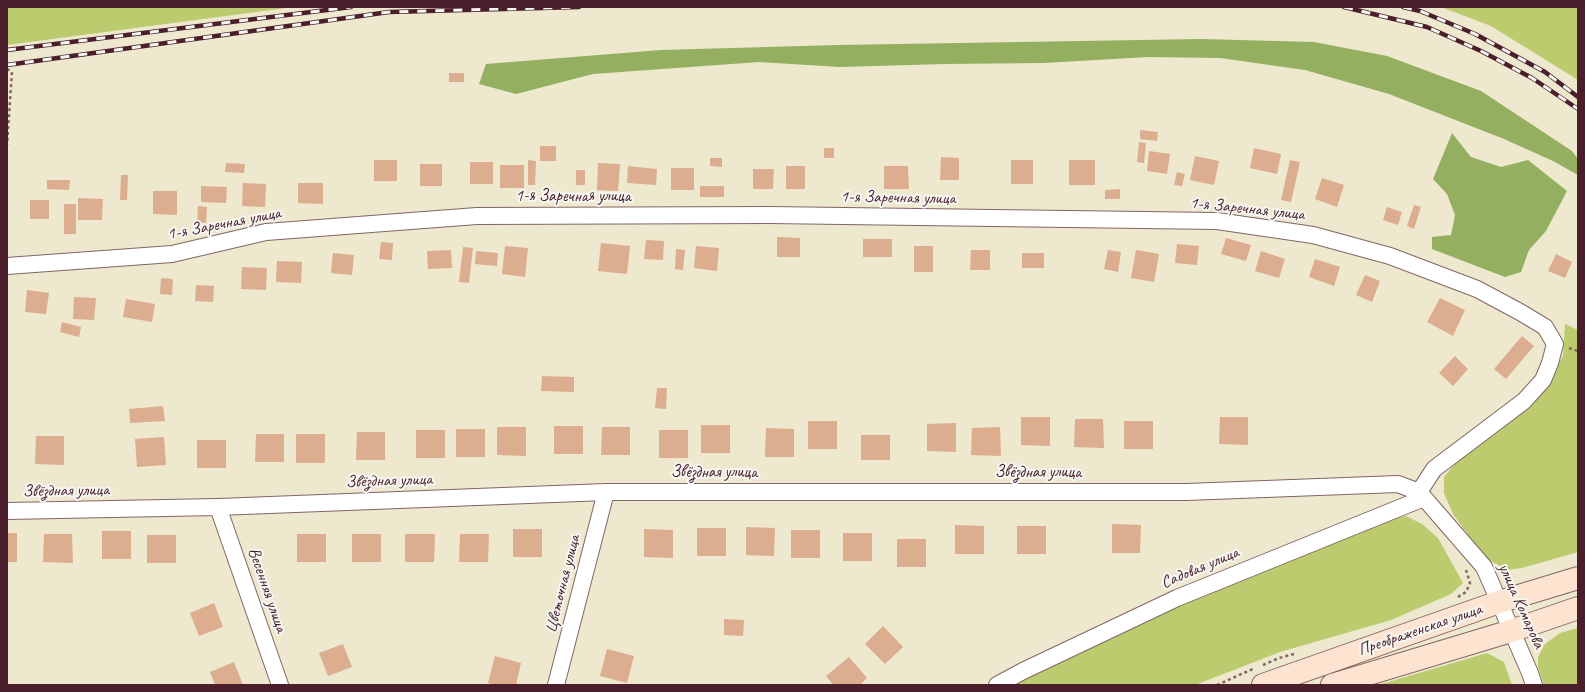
<!DOCTYPE html>
<meta charset="utf-8">
<style>
body{margin:0}
#map{position:relative;width:1585px;height:692px;overflow:hidden;background:#ede8ce;font-family:Caveat,sans-serif}
canvas{display:block}
.frame{position:absolute;inset:0;border:8px solid #4a1f2b;pointer-events:none}
</style>
<div id="map">
<canvas width="1585" height="692"></canvas>
<div class="frame"></div>
</div>
<script>
const c = document.querySelector('canvas').getContext('2d');
c.lineJoin = 'round';
function paint(path, color) {
  c.fillStyle = color;
  c.fill(path, 'evenodd');
}
function toPath(rows) {
  const path = new Path2D();
  for (const r of rows) {
    path.moveTo(r[0], r[1]);
    for (let i = 2; i < r.length; i += 2) path.lineTo(r[i], r[i + 1]);
  }
  return path;
}
function strokePath(path, color, width, dash) {
  c.strokeStyle = color;
  c.lineWidth = width;
  c.lineCap = dash ? 'butt' : 'round';
  c.setLineDash(dash || []);
  c.stroke(path);
}
function label(font, color, halo, rows, align = 'center') {
  c.font = font + ' Caveat,sans-serif';
  c.lineWidth = 4;
  c.setLineDash([]);
  c.textBaseline = 'middle';
  c.strokeStyle = halo;
  c.fillStyle = color;
  for (const [text, x, y, turn = 0] of rows) {
    c.save();
    c.translate(x, y);
    c.rotate((+turn || 0) * Math.PI / 180);
    c.textAlign = isNaN(turn) ? turn : align;
    if (halo) c.strokeText(text, 0, 0);
    c.fillText(text, 0, 0);
    c.restore();
  }
}
paint(toPath([
 [7,7,294,7,7,45],
 [1441,7,1578,7,1578,80,1491,26],
 [1565,324,1578,330,1578,552,1522,568,1507,570,1485,558,1453,514,1444,493,1444,477,1460,458,1516,418,1544,390,1563,356],
 [1406,516,1422,524,1438,538,1463,583,1451,594,1391,620,1280,652,1195,685,997,685,1344,529],
 [1578,628,1578,685,1544,685,1538,667,1538,657,1545,644,1560,633],
 [1487,653,1504,662,1512,685,1378,685]
]), '#bbcb6d');
paint(toPath([
 [1201,39,1314,42,1387,56,1481,91,1572,151,1578,159,1578,175,1553,161,1504,139,1389,94,1305,70,1220,58,1148,57,1044,63,944,64,840,67,759,62,593,74,516,94,479,84,486,64,661,50,838,45],
 [1452,133,1471,157,1501,167,1528,160,1567,191,1546,231,1529,250,1521,272,1505,277,1432,249,1432,237,1451,235,1455,215,1447,194,1433,179]
]), '#94af60');
paint(toPath([
 [449,73,464,73,464,82,449,82],
 [1140,130,1158,132,1157,141,1140,139],
 [1139,142,1146,143,1144,163,1137,162],
 [540,146,556,146,556,161,540,161],
 [824,148,834,148,834,158,824,158],
 [1254,148,1281,154,1277,174,1250,168],
 [1149,151,1170,154,1167,174,1147,171],
 [1195,156,1219,161,1214,185,1190,180],
 [941,157,959,158,959,180,940,180],
 [710,158,722,158,722,167,710,166],
 [374,160,397,160,397,181,374,181],
 [528,160,536,161,535,185,528,185],
 [1011,160,1033,160,1033,184,1011,184],
 [1069,160,1095,160,1095,185,1069,185],
 [1290,160,1300,162,1291,202,1281,200],
 [470,162,493,162,493,184,470,184],
 [226,163,245,164,244,173,225,172],
 [598,163,620,164,618,191,597,190],
 [420,164,442,164,442,186,420,186],
 [500,165,524,165,524,188,500,188],
 [628,166,657,169,656,185,627,183],
 [786,166,805,166,805,189,786,189],
 [884,166,908,166,909,189,884,189],
 [671,168,694,168,694,190,671,190],
 [753,169,774,169,773,189,753,189],
 [576,170,585,170,585,185,576,185],
 [1177,172,1185,174,1182,186,1174,185],
 [121,175,128,175,127,200,120,200],
 [1322,178,1344,185,1337,207,1315,199],
 [47,180,70,180,69,190,47,189],
 [243,183,266,184,265,207,242,206],
 [298,183,323,183,323,204,298,203],
 [201,186,227,187,226,203,201,202],
 [700,186,724,186,724,197,700,197],
 [1120,189,1120,199,1105,199,1105,190],
 [153,191,177,191,177,215,153,214],
 [78,198,103,199,102,220,78,220],
 [30,200,49,200,49,219,30,219],
 [64,204,76,204,76,234,64,234],
 [1414,205,1421,207,1414,229,1407,226],
 [198,206,207,207,206,223,197,222],
 [1387,207,1402,212,1398,225,1383,220],
 [777,237,800,238,800,257,777,257],
 [1226,238,1251,245,1246,261,1221,254],
 [863,239,892,239,892,257,863,257],
 [646,240,664,241,663,260,644,259],
 [381,242,393,243,392,260,379,259],
 [601,243,630,246,627,274,598,271],
 [1177,244,1199,246,1197,265,1175,263],
 [505,246,528,248,525,277,502,274],
 [696,246,719,248,717,271,694,268],
 [914,246,933,246,933,272,914,272],
 [463,247,473,248,469,283,459,282],
 [676,249,685,250,683,270,675,269],
 [451,250,452,268,428,269,427,251],
 [971,250,990,250,990,270,970,270],
 [1108,250,1121,252,1118,272,1104,269],
 [1136,250,1159,254,1154,282,1131,278],
 [476,251,498,253,497,266,475,264],
 [1261,251,1285,259,1279,278,1255,271],
 [333,253,354,255,352,275,331,273],
 [1022,253,1044,253,1044,268,1022,268],
 [1556,254,1572,262,1565,278,1548,271],
 [1315,259,1340,267,1334,286,1309,277],
 [277,261,302,262,301,283,276,282],
 [242,267,267,268,266,290,241,289],
 [1365,275,1380,281,1372,302,1356,295],
 [161,278,173,279,172,295,160,294],
 [196,285,214,286,213,302,195,301],
 [27,290,49,293,46,314,25,312],
 [74,297,96,298,94,320,73,319],
 [1440,298,1465,310,1453,336,1427,322],
 [126,299,155,304,152,322,123,317],
 [62,322,81,327,79,337,60,332],
 [1522,336,1534,346,1506,379,1494,369],
 [1455,356,1468,369,1453,386,1439,373],
 [542,376,574,377,574,392,541,391],
 [657,388,667,388,666,409,655,408],
 [163,406,165,421,130,423,129,409],
 [1021,417,1050,417,1050,446,1021,445],
 [1220,417,1248,417,1248,445,1219,444],
 [1075,419,1103,419,1104,448,1074,447],
 [808,421,837,421,837,449,808,449],
 [1124,421,1153,421,1153,449,1124,449],
 [956,423,956,452,927,451,927,424],
 [701,425,730,425,730,453,701,453],
 [554,426,583,426,583,454,554,454],
 [497,427,526,427,526,456,497,455],
 [602,427,630,427,630,455,601,455],
 [1000,427,1001,456,971,455,972,428],
 [766,428,794,429,794,457,765,457],
 [456,429,485,429,485,457,456,457],
 [416,430,445,430,445,458,416,458],
 [659,430,688,430,688,458,659,458],
 [357,432,385,432,385,460,356,460],
 [256,434,284,434,284,462,255,462],
 [296,434,325,434,325,463,296,463],
 [861,435,890,435,890,460,861,460],
 [36,436,64,436,64,465,35,464],
 [164,437,166,465,137,467,135,439],
 [197,440,226,440,226,468,197,468],
 [1112,524,1141,525,1140,553,1112,553],
 [955,525,984,526,984,554,955,554],
 [1017,526,1046,526,1046,554,1017,554],
 [746,527,775,528,774,556,746,555],
 [697,528,726,528,726,556,697,556],
 [513,529,542,529,542,557,513,557],
 [644,529,673,530,673,558,644,557],
 [791,530,820,530,820,558,791,558],
 [102,531,131,531,131,559,102,559],
 [7,533,17,533,17,562,7,562],
 [843,533,872,533,872,561,843,561],
 [44,534,72,534,73,563,43,562],
 [297,534,326,534,326,562,297,562],
 [352,534,381,534,381,562,352,562],
 [405,534,435,534,434,562,405,562],
 [460,534,489,534,488,562,459,562],
 [147,535,176,535,176,563,147,563],
 [897,539,926,539,926,567,897,567],
 [214,603,223,627,199,636,190,613],
 [724,619,744,620,743,636,724,635],
 [883,626,903,647,885,664,865,644],
 [343,644,352,667,328,676,319,653],
 [607,649,634,656,627,683,600,676],
 [495,656,521,663,516,685,495,685,488,683],
 [849,657,867,678,860,685,833,685,826,676],
 [234,662,243,685,215,685,210,672]
]), '#dcad8f');
const minor = toPath([
 [7,266,172,254,266,232,477,216,769,215,1217,221,1313,235,1390,256,1477,289,1520,312,1545,327,1555,344,1550,363,1543,380,1524,401,1434,469,1419,492],
 [218,507,280,685],
 [7,511,218,507,606,492,1186,492,1398,484,1419,492,1484,567,1530,673,1534,685],
 [556,685,606,492],
 [997,685,1023,671,1177,598,1424,498]
]);
const secondary = toPath([
 [1263,685,1499,602,1578,578],
 [1332,685,1511,631,1578,608]
]);
strokePath(minor, '#836564', 18);
strokePath(secondary, '#836564', 24);
strokePath(toPath([
 [7,69,12,72,7,145],
 [1569,348,1578,351],
 [1458,597,1466,592,1470,583,1466,570],
 [1263,665,1279,658,1294,654],
 [1217,685,1255,668]
]), '#836564', 2.5, [3, 3]);
strokePath(minor, '#fff', 16);
strokePath(secondary, '#fde4d0', 22);
const rail = toPath([
 [1344,7,1427,27,1481,51,1532,78,1578,109],
 [1403,7,1420,11,1475,34,1545,72,1578,97],
 [7,50,351,7],
 [7,65,389,12,579,7]
]);
strokePath(rail, '#4a1f2b', 4.5);
strokePath(rail, '#f6f6f2', 3, [9]);
label('17px', '#4a1f2b', '#f6f6f2', [
 ["1-я Заречная улица",573,197],
 ["1-я Заречная улица",898,198,1],
 ["1-я Заречная улица",1247,209,6],
 ["1-я Заречная улица",224,224,-11],
 ["Звёздная улица",714,473],
 ["Звёздная улица",1038,473],
 ["Звёздная улица",389,481,-2],
 ["Звёздная улица",66,491,-1],
 ["Садовая улица",1200,568,-23],
 ["Цветочная улица",563,584,-76],
 ["Весенняя улица",267,590,71],
 ["улица Комарова",1521,606,66],
 ["Преображенская улица",1420,630,-19]
]);
</script>
